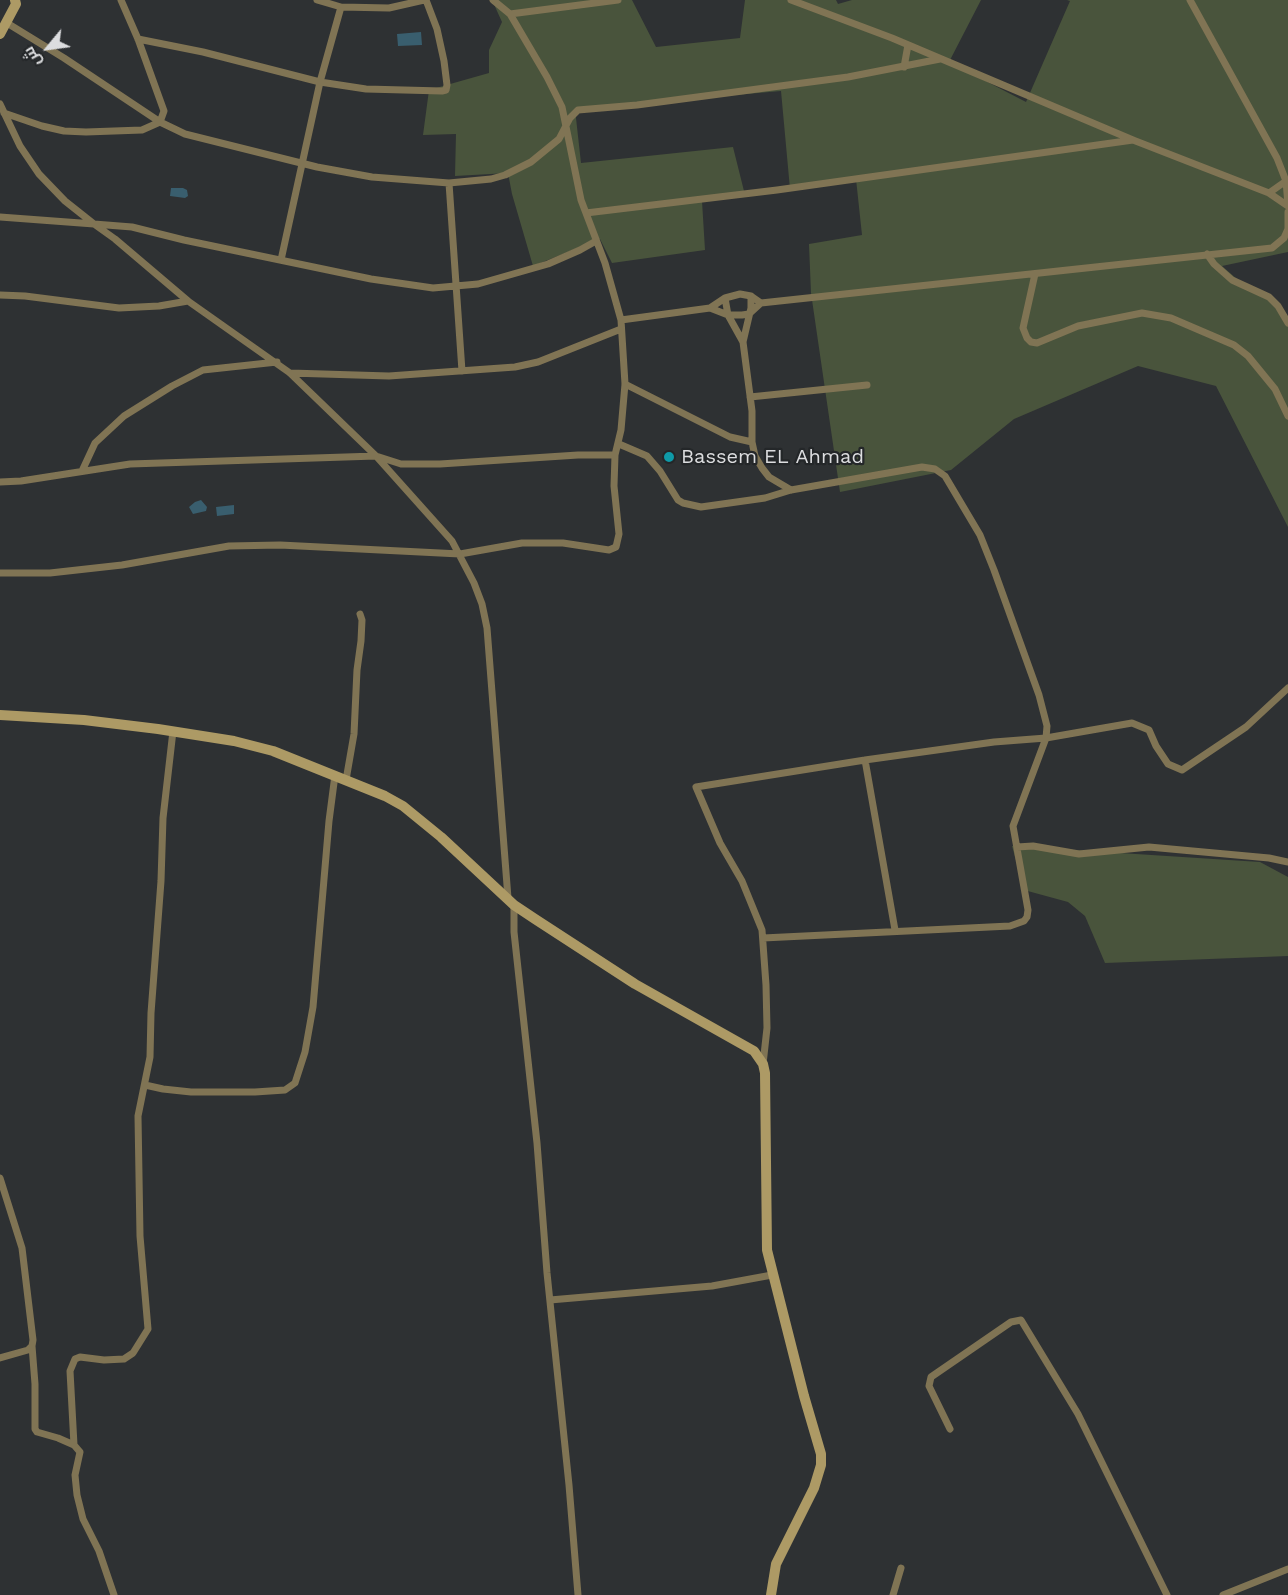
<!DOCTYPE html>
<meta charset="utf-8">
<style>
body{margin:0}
#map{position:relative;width:1288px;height:1595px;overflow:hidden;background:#2e3133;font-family:"Work Sans",Cairo,sans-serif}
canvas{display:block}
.north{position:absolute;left:18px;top:18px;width:60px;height:60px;-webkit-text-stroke:4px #242729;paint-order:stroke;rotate:241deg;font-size:16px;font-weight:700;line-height:24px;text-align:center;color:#dcdddf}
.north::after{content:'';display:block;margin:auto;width:21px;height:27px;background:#dcdddf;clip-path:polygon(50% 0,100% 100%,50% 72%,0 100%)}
</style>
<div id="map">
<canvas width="1288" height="1595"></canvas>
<div class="north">ش</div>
</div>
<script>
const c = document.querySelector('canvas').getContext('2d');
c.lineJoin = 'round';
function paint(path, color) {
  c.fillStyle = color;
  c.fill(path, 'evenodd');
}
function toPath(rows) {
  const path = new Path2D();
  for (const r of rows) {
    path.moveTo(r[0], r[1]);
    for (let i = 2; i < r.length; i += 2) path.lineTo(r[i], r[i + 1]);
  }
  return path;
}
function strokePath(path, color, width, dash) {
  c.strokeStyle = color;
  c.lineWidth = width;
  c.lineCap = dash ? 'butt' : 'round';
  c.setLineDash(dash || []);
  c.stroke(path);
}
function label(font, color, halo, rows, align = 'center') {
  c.font = font + ' "Work Sans",sans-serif';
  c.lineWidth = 4.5;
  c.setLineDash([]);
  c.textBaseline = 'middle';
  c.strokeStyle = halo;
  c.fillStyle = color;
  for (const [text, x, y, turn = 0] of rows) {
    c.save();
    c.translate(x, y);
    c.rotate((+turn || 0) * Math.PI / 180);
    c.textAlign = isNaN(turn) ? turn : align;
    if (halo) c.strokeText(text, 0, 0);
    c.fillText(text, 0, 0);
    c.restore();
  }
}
paint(toPath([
 [492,0,632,0,656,47,740,38,745,0,836,0,838,4,852,0,981,0,949,62,1026,102,1070,1,1067,0,1288,0,1288,252,1222,266,1246,287,1270,297,1288,317,1288,527,1216,386,1138,366,1014,419,951,470,840,492,811,293,809,244,862,235,856,179,790,189,781,91,575,109,581,163,733,147,745,195,702,201,705,250,612,263,600,239,533,266,512,194,508,173,455,176,456,134,423,135,429,90,489,73,489,50,502,22],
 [1012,846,1260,862,1288,877,1288,956,1105,963,1085,916,1068,902,1024,890]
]), '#49543c');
paint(toPath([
 [421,32,422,45,398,46,397,34],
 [171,188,183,188,187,190,188,196,185,198,170,196],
 [201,500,207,507,206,511,193,514,189,507,195,502],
 [234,505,234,514,217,516,216,507]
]), '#395e6e');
strokePath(toPath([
 [317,0,341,7,389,8,424,0],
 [493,0,510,14,618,0],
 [791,0,892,38,1133,140,1269,193,1288,206],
 [1190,0,1277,158,1286,181,1288,205],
 [7,23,64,58,160,122,185,134,317,167,372,177,449,183,491,179,505,175,531,162,559,139,570,118,578,110,637,105,848,77,940,59],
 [138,39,203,52,320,82,366,89,442,91,446,90,447,85,444,61,437,29,426,0],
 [904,67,908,45],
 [0,104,20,146,39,174,65,201,94,224,132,227,184,240,371,279,433,288,478,284,548,264,580,250,596,241],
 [4,113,42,126,64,131,86,132,142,130,160,122,164,111,138,39,121,0],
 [449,183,462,371],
 [1269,193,1286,181],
 [586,213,777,190,1133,140],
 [0,217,94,224,115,239,188,301,290,373,376,456,452,541,474,583,482,604,487,628,508,898],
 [1207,254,1214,264,1232,280,1269,297,1278,306,1288,323],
 [281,260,320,82,341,7],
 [1035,274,1023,328,1027,338,1031,342,1037,343,1078,326,1142,313,1171,318,1234,345,1248,356,1275,389,1288,416],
 [0,295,25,296,119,308,159,306,188,301],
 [751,296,751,308,743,342,752,411,752,442,755,456,762,468,769,477,791,490],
 [725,298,728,315,743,342],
 [710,308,728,315,742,315,749,314,761,303],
 [621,320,710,308,725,298,740,294,751,296,761,303,1272,248,1284,238,1288,229,1288,212],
 [290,373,389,376,515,367,538,362,621,329],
 [625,384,730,437,752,442],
 [750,397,867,385],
 [619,444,647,456,660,471,678,500,683,503,701,507,765,498,791,490,922,467,935,469,945,476,980,535,994,570,1039,695,1047,726,1046,738,1013,826,1028,910,1027,917,1024,921,1010,926,763,938],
 [82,471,95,443,124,416,172,386,203,370,277,362],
 [0,482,21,481,130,464,376,456,401,464,440,464,578,455,615,455],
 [0,573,50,573,122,565,229,546,280,545,460,554,522,543,563,543,609,550,616,547,619,534,614,486,615,455,621,430,625,384,621,320,605,263,581,200,562,107,547,77,510,14],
 [865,760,895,930],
 [346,780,354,734,357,670,361,641,362,620,360,614],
 [1017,847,1033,846,1079,854,1149,847,1269,858,1288,862],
 [514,905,514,932,537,1143,547,1273,569,1485,578,1595],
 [763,1064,767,1028,766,985,762,930,742,881,720,843,696,787,865,760,994,742,1046,738,1132,723,1149,730,1156,746,1168,764,1182,770,1246,727,1288,688],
 [145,1085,163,1089,191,1092,255,1092,285,1090,295,1083,305,1052,313,1007,329,821,335,775],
 [0,1178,22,1248,33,1340,32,1346,28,1350,0,1358],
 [550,1300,712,1286,772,1275],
 [32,1346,35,1384,35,1429,37,1432,58,1438,74,1445,80,1452,75,1475,77,1495,83,1519,99,1551,114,1595],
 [950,1429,929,1386,931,1377,1011,1322,1021,1320,1078,1414,1167,1595],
 [74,1445,70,1371,75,1359,80,1357,104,1360,124,1359,133,1353,148,1329,140,1236,138,1116,150,1057,151,1013,161,881,163,818,173,731],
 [893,1595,901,1568],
 [1223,1595,1288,1569]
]), '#807454', 7);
strokePath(toPath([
 [0,34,16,4,15,0],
 [0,715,84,720,158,729,234,741,273,751,385,796,403,806,441,837,514,905,535,919,635,984,754,1051,763,1064,765,1073,767,1250,804,1396,821,1454,821,1465,814,1488,776,1564,771,1595]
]), '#ad9a65', 10);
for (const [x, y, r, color] of [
 [669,457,6,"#0f9aa8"]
]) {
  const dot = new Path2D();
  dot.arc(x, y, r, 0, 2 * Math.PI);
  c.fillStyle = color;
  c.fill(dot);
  strokePath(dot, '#242729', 2);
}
label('20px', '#dcdddf', '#242729', [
 ["Bassem EL Ahmad",681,457]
], 'left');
</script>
